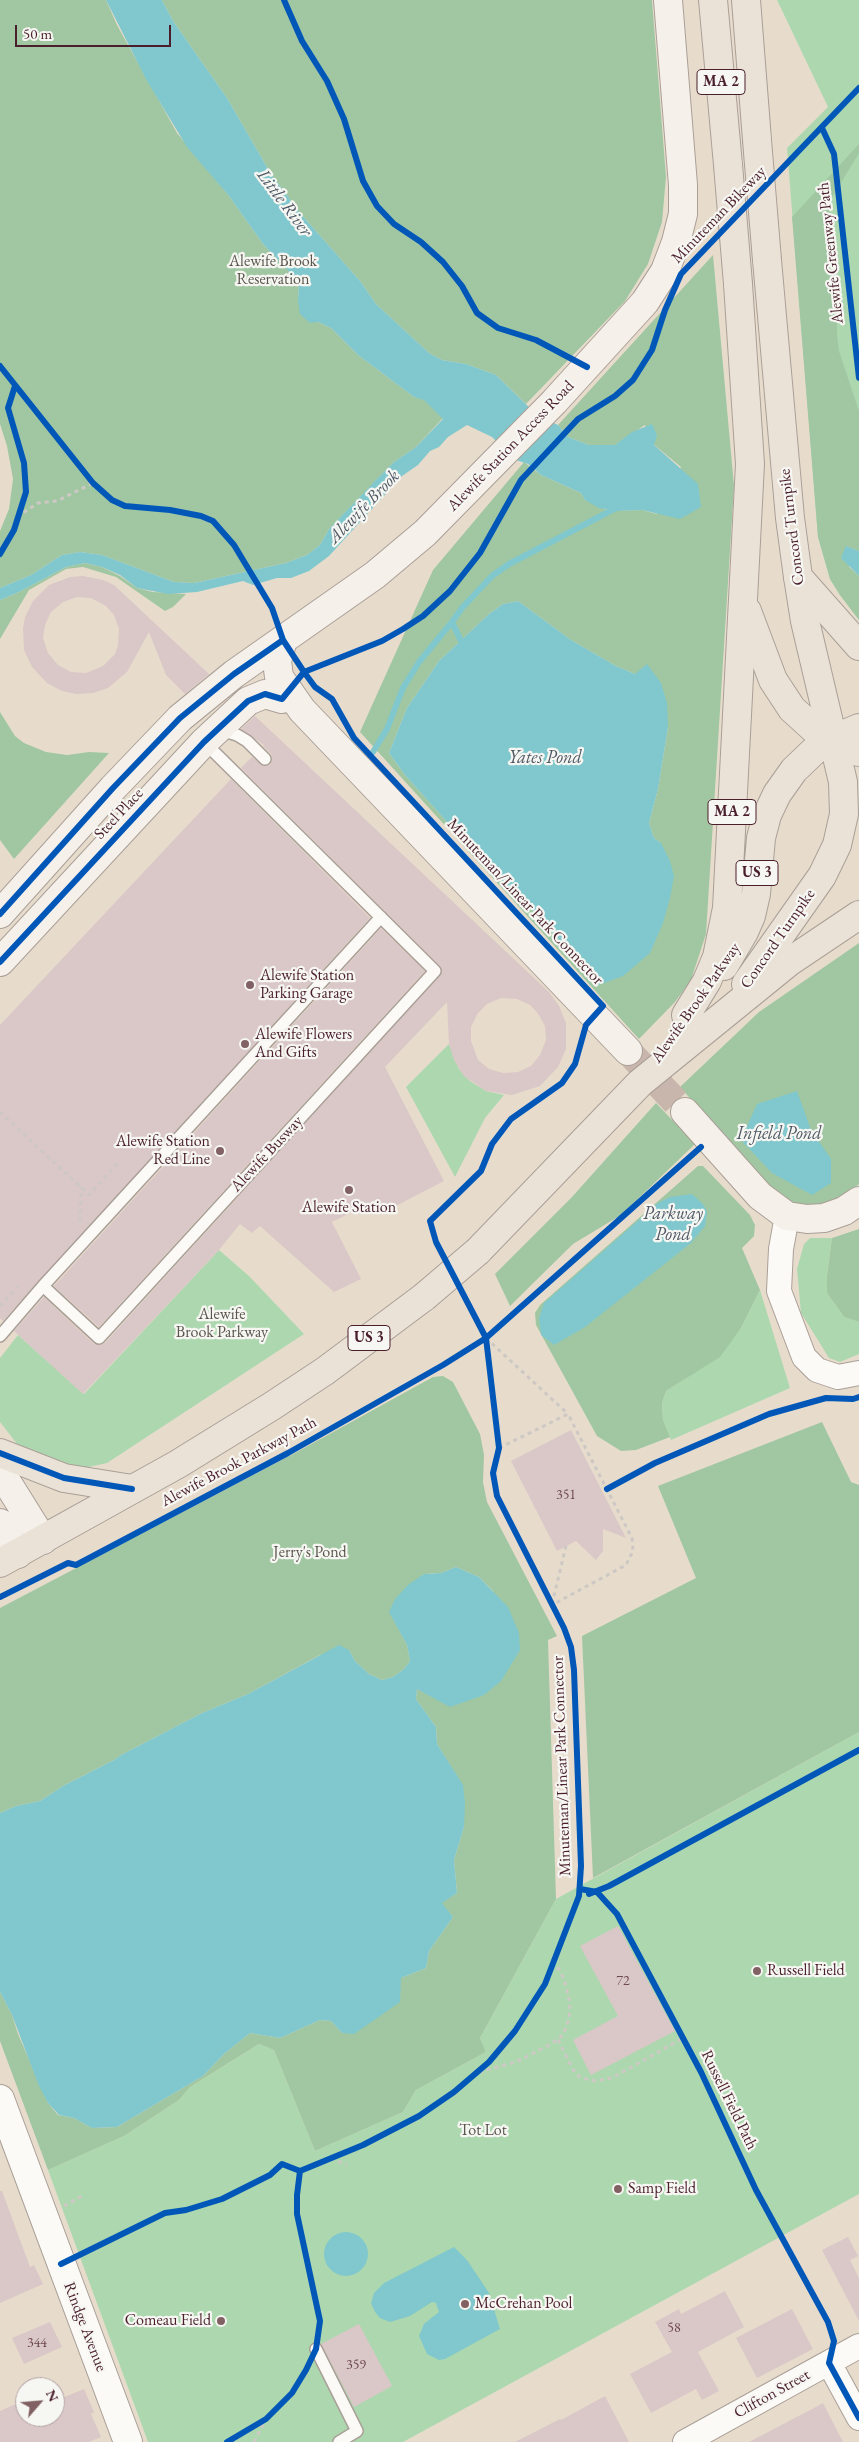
<!DOCTYPE html>
<style>
body{margin:0}
#map{position:relative;width:859px;height:2442px;overflow:hidden;background:#e7dccc;font-family:"EB Garamond",serif}
canvas{display:block}
.north{position:absolute;left:15px;top:2377px;width:50px;height:50px;box-sizing:border-box;background:#f6f6f2;border:1px solid #b1a0a2;border-radius:50%;rotate:63deg;font-size:14px;font-weight:700;line-height:20px;text-align:center;color:#4a1f2b}
.north::after{content:'';display:block;margin:auto;width:18px;height:22px;background:#816163;clip-path:polygon(50% 0,100% 100%,50% 72%,0 100%)}
.scale{position:absolute;left:15px;top:25px;width:156px;height:22px;box-sizing:border-box;border:2px solid #4a1f2b;border-top:0;padding-left:6px;font-size:15px;line-height:18px;white-space:nowrap;color:#4a1f2b;-webkit-text-stroke:4px #f6f6f2;paint-order:stroke}
</style>
<div id="map">
<canvas width="859" height="2442"></canvas>
<div class="north">N</div>
<div class="scale">50 m</div>
</div>
<script>
const c = document.querySelector('canvas').getContext('2d');
c.lineJoin = 'round';
function paint(path, color) {
  c.fillStyle = color;
  c.fill(path, 'evenodd');
}
function toPath(rows) {
  const path = new Path2D();
  for (const r of rows) {
    if (r.length === 3) {
      path.moveTo(r[0] + r[2], r[1]);
      path.arc(r[0], r[1], r[2], 0, 2 * Math.PI);
      continue;
    }
    path.moveTo(r[0], r[1]);
    for (let i = 2; i < r.length; i += 2) path.lineTo(r[i], r[i + 1]);
  }
  return path;
}
function strokePath(path, color, width, dash) {
  c.strokeStyle = color;
  c.lineWidth = width;
  c.lineCap = dash ? 'butt' : 'round';
  c.setLineDash(dash || []);
  c.stroke(path);
}
function label(font, color, halo, rows, align = 'center') {
  c.font = font + ' "EB Garamond",serif';
  c.lineWidth = 4.5;
  c.setLineDash([]);
  c.textBaseline = 'middle';
  c.strokeStyle = halo;
  c.fillStyle = color;
  for (const [text, x, y, turn = 0] of rows) {
    c.save();
    c.translate(x, y);
    c.rotate((+turn || 0) * Math.PI / 180);
    c.textAlign = isNaN(turn) ? turn : align;
    if (halo) c.strokeText(text, 0, 0);
    c.fillText(text, 0, 0);
    c.restore();
  }
}
paint(toPath([
 [777,0,859,0,859,551,846,546,849,567,859,576,859,620,840,595,830,579,818,537,787,148,828,107],
 [449,1044,459,1069,470,1081,486,1091,504,1095,485,1118,455,1177,406,1087],
 [810,1238,832,1238,827,1274,827,1293,844,1317,859,1322,859,1354,840,1362,829,1358,801,1313,797,1269,804,1244],
 [219,1250,249,1276,304,1334,107,1463,84,1468,63,1468,21,1449,0,1422,0,1358,18,1335,84,1394],
 [760,1290,790,1388,671,1440,663,1420,662,1403,666,1391,688,1377,741,1328],
 [859,1732,859,2194,403,2442,148,2442,48,2170,124,2136,179,2100,190,2087,259,2044,274,2050,315,2151,403,2112,416,2090,486,2052,480,2038,556,1899]
]), '#add8af');
paint(toPath([
 [0,0,106,0,117,25,177,133,229,196,263,244,299,282,298,300,318,322,331,328,358,355,414,397,424,399,443,418,416,447,394,462,329,529,320,545,307,555,286,563,194,583,174,582,102,555,80,552,62,555,31,575,0,588,0,531,9,509,13,479,7,446,0,424],
 [162,0,652,0,666,177,662,222,648,264,625,301,526,404,496,375,466,364,442,360,429,353,376,304,360,281,300,213,271,174,227,98,173,21],
 [859,144,859,153,831,199,828,224,837,289,837,335,839,351,859,411,859,551,846,546,849,567,859,576,859,620,840,595,830,579,818,537,792,217],
 [713,255,734,486,706,934,691,980,675,1002,639,1039,360,732,433,570,524,462,541,475,581,493,585,500,609,511,642,510,657,514,681,467,653,444,645,425,615,445,589,445,568,437,558,425],
 [518,601,571,640,616,666,635,674,668,727,658,789,649,823,654,838,661,843,589,975,532,909,482,861,405,775,389,753,407,708,439,661,489,614,503,604],
 [85,563,102,567,120,576,137,588,153,592,186,594,173,607,165,611,116,577,83,567,66,569,29,590,0,639,0,600,19,592,66,567],
 [0,712,15,736,24,743,46,752,67,755,89,752,109,753,14,859,0,840],
 [859,943,859,1184,848,1194,827,1206,802,1208,776,1195,680,1087,759,1012],
 [656,1103,695,1144,621,1215,573,1244,510,1306,495,1274,572,1197],
 [698,1166,703,1166,750,1215,755,1225,754,1236,742,1248,760,1290,741,1328,720,1357,666,1391,662,1403,663,1420,670,1437,636,1450,621,1451,597,1436,536,1325,535,1313,540,1305],
 [859,1229,859,1322,844,1317,827,1293,827,1275,832,1238],
 [443,1376,453,1382,480,1434,484,1455,483,1482,487,1502,557,1636,548,1640,556,1899,480,2038,486,2052,416,2090,403,2112,315,2151,274,2050,259,2044,190,2087,179,2100,124,2136,48,2170,0,2041,0,1992,12,2015,18,2034,48,2103,58,2115,74,2118,92,2128,117,2127,203,2076,224,2054,250,2033,280,2038,320,2020,331,2021,342,2033,401,1978,426,1968,429,1951,453,1917,441,1903,457,1893,454,1860,464,1827,450,1765,437,1744,436,1727,416,1699,417,1689,423,1692,493,1591,479,1577,456,1567,441,1573,424,1574,390,1612,407,1645,410,1661,404,1669,393,1677,382,1680,369,1674,355,1661,349,1650,320,1655,248,1694,202,1713,121,1755,114,1760,63,1786,40,1801,16,1806,0,1813,0,1608,295,1453,433,1377],
 [822,1422,851,1482,859,1485,859,1732,593,1878,582,1636,696,1578,658,1486]
]), '#a0c7a2');
paint(toPath([
 [106,0,162,0,173,21,227,98,271,174,300,213,360,281,376,304,429,353,442,360,466,364,496,375,537,415,558,425,568,437,589,445,615,445,632,432,652,424,657,435,654,445,698,484,701,507,680,519,642,510,617,511,599,508,585,500,581,493,541,475,528,464,516,460,492,437,467,425,448,437,439,447,430,451,418,465,402,476,329,556,309,571,291,578,277,578,253,585,243,581,197,592,168,594,137,588,120,575,102,567,85,563,66,567,19,592,0,600,0,588,31,575,62,555,80,552,102,555,174,582,194,583,286,563,307,555,320,545,329,529,374,482,394,462,416,447,443,419,424,400,414,397,358,355,331,328,318,322,310,323,300,314,298,300,299,282,263,244,229,196,187,147,147,81],
 [846,546,859,551,859,576,841,558],
 [518,601,571,640,616,666,635,674,647,664,661,683,667,703,668,727,658,789,649,823,654,838,661,843,670,861,674,876,670,898,663,923,650,953,623,976,599,985,532,909,482,861,405,775,389,753,407,708,439,661,489,614,503,604],
 [797,1091,811,1130,831,1159,831,1183,812,1195,772,1173,741,1140,757,1104],
 [692,1194,703,1204,707,1212,705,1226,691,1243,585,1327,554,1345,541,1335,539,1318,544,1303,658,1203,670,1197],
 [456,1567,479,1577,508,1607,519,1633,520,1650,501,1681,484,1695,450,1707,417,1689,416,1699,436,1727,437,1744,463,1785,465,1804,464,1827,454,1860,457,1893,442,1903,453,1917,429,1951,426,1968,401,1978,400,2002,354,2034,342,2033,331,2021,320,2020,280,2038,250,2033,224,2054,203,2076,117,2127,92,2128,74,2118,59,2115,48,2103,39,2086,12,2015,0,1992,0,1813,16,1806,40,1801,63,1786,114,1760,121,1755,202,1713,248,1694,339,1645,349,1650,355,1661,369,1674,382,1680,393,1677,404,1669,410,1661,407,1645,389,1612,395,1599,408,1585,424,1574,441,1573],
 [346,2254,22],
 [454,2247,467,2260,489,2293,500,2329,445,2359,439,2360,427,2354,419,2336,424,2324,439,2312,436,2303,432,2302,410,2316,390,2322,380,2318,375,2312,371,2303,374,2293,384,2283]
]), '#80c8cd');
strokePath(toPath([
 [461,641,452,622,462,608,492,576,509,564,616,508],
 [373,752,387,729,403,688,419,662,452,622]
]), '#80c8cd', 6);
paint(toPath([
 [83,576,103,580,114,585,209,674,185,694,166,675,149,632,127,672,108,688,93,693,76,694,62,691,47,683,32,667,24,650,23,628,25,617,33,601,49,585,70,577],
 [77,597,91,598,106,606,114,615,119,629,118,645,115,654,103,666,86,673,71,672,58,665,48,653,43,638,45,625,51,612,63,602],
 [255,716,549,992,559,1006,566,1023,566,1049,558,1067,540,1086,512,1095,486,1091,464,1076,454,1060,449,1044,447,1002,385,1067,444,1181,384,1212,378,1199,332,1222,361,1279,334,1292,260,1226,252,1233,240,1224,219,1250,83,1394,14,1331,44,1297,94,1344,98,1345,105,1343,442,973,440,966,241,768,252,757,264,766,270,765,272,760,271,754,263,746,264,745,241,729],
 [501,998,517,999,530,1005,537,1012,545,1026,546,1040,540,1055,531,1066,518,1072,503,1073,489,1069,478,1060,471,1041,471,1027,478,1013,487,1004],
 [231,779,370,918,3,1321,0,1318,0,1025],
 [381,928,425,971,99,1327,54,1286],
 [571,1430,626,1538,603,1529,603,1551,596,1560,576,1541,557,1551,511,1461],
 [618,1926,675,2031,591,2075,573,2040,618,2016,580,1946],
 [0,2191,2,2191,30,2267,34,2265,43,2284,0,2303],
 [848,2237,858,2256,850,2260,859,2278,859,2321,822,2250],
 [725,2291,744,2327,698,2352,719,2391,702,2400,696,2389,651,2413,630,2374,672,2352,655,2322,679,2309,681,2314],
 [792,2309,813,2349,757,2378,736,2338],
 [50,2322,62,2347,24,2364,12,2338],
 [359,2324,392,2386,354,2407,321,2344],
 [84,2389,94,2412,91,2414,101,2437,89,2442,0,2442,0,2411,25,2400,25,2417,55,2417,55,2401],
 [605,2396,629,2442,515,2442,560,2419,561,2420],
 [823,2403,843,2442,749,2442,812,2409]
]), '#dac7c7');
strokePath(toPath([
 [628,1051,685,1112]
]), '#c8b6ac', 28, [28, 14]);
const service = toPath([
 [220,730,237,735,247,741,265,759],
 [43,1286,99,1338,435,971,204,742],
 [0,1336,43,1286,381,917],
 [316,2349,357,2431,339,2442]
]);
const minor = toPath([
 [787,1216,781,1249,779,1291,804,1357,817,1370,838,1377,859,1373],
 [829,2363,859,2418],
 [685,2442,859,2346]
]);
const tertiary = toPath([
 [0,2099,128,2442]
]);
const secondary = toPath([
 [283,640,277,661,279,677,302,710,628,1051],
 [0,914,113,788,180,718,234,674,375,575,425,533,554,402,645,302,665,271,676,242,683,214,683,185,668,0],
 [0,962,204,742,248,701,265,694,282,699],
 [685,1112,760,1196,787,1216,807,1219,824,1218,844,1211,859,1201],
 [0,1471,43,1540],
 [0,1523,18,1554]
]);
const trunk = toPath([
 [713,0,728,165],
 [747,611,773,680,792,709,813,728,859,752],
 [724,966,744,932,751,916,756,894,761,838,767,815,777,794,794,770,815,750,833,739,859,728],
 [746,984,822,876,837,845,844,814,843,782,805,621,798,577],
 [686,1015,707,981,717,957,727,908,750,464,738,284],
 [478,1251,640,1083,789,962,859,915],
 [0,1453,64,1478,132,1489],
 [0,1563,178,1464,272,1406,325,1371,424,1297]
]);
const motorway = toPath([
 [746,0,757,140],
 [767,260,790,518,798,577,859,646]
]);
strokePath(service, '#aa9f97', 14);
strokePath(minor, '#aa9f97', 26);
strokePath(tertiary, '#aa9f97', 30);
strokePath(secondary, '#aa9f97', 30);
strokePath(trunk, '#aa9f97', 30);
strokePath(motorway, '#aa9f97', 30);
strokePath(toPath([
 [17,517,38,503,57,501,93,483],
 [0,1112,89,1195,117,1164],
 [80,1221,81,1187],
 [0,1306,18,1287],
 [486,1338,568,1414],
 [499,1448,568,1414,632,1538,633,1551,626,1565,552,1605],
 [552,1604,566,1546],
 [597,1892,619,1917,701,2072,756,2190,824,2313,833,2336],
 [558,2040,575,2073,581,2078,596,2081,612,2078,683,2038],
 [479,2072,516,2062,551,2044,563,2035,569,2019,570,2003,564,1979,555,1962],
 [331,2158,347,2165],
 [64,2206,84,2195],
 [254,2442,266,2419]
]), '#cec8c5', 3, [4, 4]);
strokePath(service, '#fbfaf7', 11);
strokePath(minor, '#fbfaf7', 24);
strokePath(tertiary, '#fbfaf7', 28);
strokePath(secondary, '#f5f0ea', 28);
strokePath(trunk, '#eae2d6', 28);
strokePath(motorway, '#eae2d6', 28);
const trunkBridge = toPath([
 [728,165,738,284],
 [424,1297,478,1251]
]);
const motorwayBridge = toPath([
 [757,140,767,260]
]);
strokePath(trunkBridge, '#aa9f97', 30, []);
strokePath(motorwayBridge, '#aa9f97', 30, []);
strokePath(trunkBridge, '#eae2d6', 28);
strokePath(motorwayBridge, '#eae2d6', 28);
strokePath(toPath([
 [284,0,302,41,327,81,344,119,363,181,377,206,394,224,421,242,443,262,462,286,477,313,498,328,536,340,587,367],
 [822,128,834,154,859,378],
 [0,366,93,483,112,500,125,506,170,510,201,516,213,521,234,545,272,608,283,640,304,672,315,687,332,699,354,738,603,1006,586,1025,575,1064,562,1083,511,1119,492,1144,481,1171,430,1221,436,1242,486,1338,499,1448,493,1473,497,1496,564,1628,571,1647,574,1670,581,1866,579,1896,545,1984,515,2031,489,2062,454,2092,419,2116,363,2145,300,2171,297,2195,297,2214,320,2321,316,2349,306,2370,292,2393,266,2419,227,2442],
 [0,554,14,530,26,492,24,463,8,408,15,386],
 [0,914,113,788,180,718,234,674,283,640],
 [0,962,204,742,248,701,265,694,282,699,304,672,382,641,403,629,423,616,450,591,480,553,521,480,578,419,615,396,633,380,652,350,665,310,681,274,859,88],
 [0,1453,64,1478,132,1489],
 [607,1489,655,1463,769,1414,826,1398,853,1399,859,1397],
 [0,1597,68,1563,76,1565,288,1453,443,1365,486,1338,701,1147],
 [580,1889,597,1892,617,1914,701,2072,756,2190,828,2322,834,2341,829,2363,859,2418],
 [589,1894,609,1886,859,1750],
 [61,2264,165,2213,186,2210,222,2199,270,2175,282,2164,300,2171]
]), '#0057b8', 6);
for (const [x, y, r, color] of [
 [250,985,5,"#816163"],
 [245,1044,5,"#816163"],
 [220,1151,5,"#816163"],
 [349,1190,5,"#816163"],
 [757,1971,5,"#816163"],
 [618,2189,5,"#816163"],
 [465,2304,5,"#816163"],
 [221,2321,5,"#816163"]
]) {
  const dot = new Path2D();
  dot.arc(x, y, r, 0, 2 * Math.PI);
  c.fillStyle = color;
  c.fill(dot);
  strokePath(dot, '#f6f6f2', 2);
}
label('14px', '#6e4952', null, [
 ["351",566,1495],
 ["72",623,1981],
 ["58",674,2328],
 ["344",37,2343],
 ["359",356,2365]
]);
for (const [x, y, w] of [
 [721,82,48],
 [732,812,48],
 [757,873,42],
 [369,1338,42]
]) {
  const box = new Path2D();
  box.roundRect(x - w / 2, y - 12.5, w, 25, 4);
  c.fillStyle = '#f6f6f2';
  c.fill(box);
  strokePath(box, '#4a1f2b', 1);
}
label('bold 15px', '#4a1f2b', null, [
 ["MA 2",721,82],
 ["MA 2",732,812],
 ["US 3",757,873],
 ["US 3",369,1338]
]);
label('16px', '#4a1f2b', '#f6f6f2', [
 ["Minuteman Bikeway",719,215,-46],
 ["Alewife Greenway Path",831,253,-96],
 ["Alewife Station Access Road",511,446,-46],
 ["Concord Turnpike",792,527,-97],
 ["Steel Place",119,814,-47],
 ["Minuteman/Linear Park Connector",525,902,47],
 ["Concord Turnpike",778,939,-55],
 ["Alewife Brook Parkway",696,1003,-55],
 ["Alewife Busway",267,1154,-47],
 ["Alewife Brook Parkway Path",239,1462,-28],
 ["Minuteman/Linear Park Connector",562,1766,-92],
 ["Russell Field Path",729,2100,64],
 ["Rindge Avenue",85,2327,69],
 ["Clifton Street",772,2394,-29]
]);
label('16px', '#5a554c', '#f6f6f2', [
 ["Alewife Brook",273,262],
 ["Reservation",273,280],
 ["Alewife",222,1315],
 ["Brook Parkway",222,1333],
 ["Jerry's Pond",310,1553],
 ["Tot Lot",483,2131]
]);
label('16px', '#4a1f2b', '#f6f6f2', [
 ["Alewife Station",260,976],
 ["Parking Garage",260,994],
 ["Alewife Flowers",255,1035],
 ["And Gifts",255,1053],
 ["Alewife Station",210,1142,"right"],
 ["Red Line",210,1160,"right"],
 ["Alewife Station",349,1208,"center"],
 ["Russell Field",767,1971],
 ["Samp Field",628,2189],
 ["McCrehan Pool",475,2304],
 ["Comeau Field",211,2321,"right"]
], 'left');
label('italic 18px', '#4e5764', '#f6f6f2', [
 ["Little River",284,203,53],
 ["Alewife Brook",364,507,-46],
 ["Yates Pond",545,758],
 ["Infield Pond",779,1134],
 ["Parkway",673,1214],
 ["Pond",673,1235]
]);
</script>
